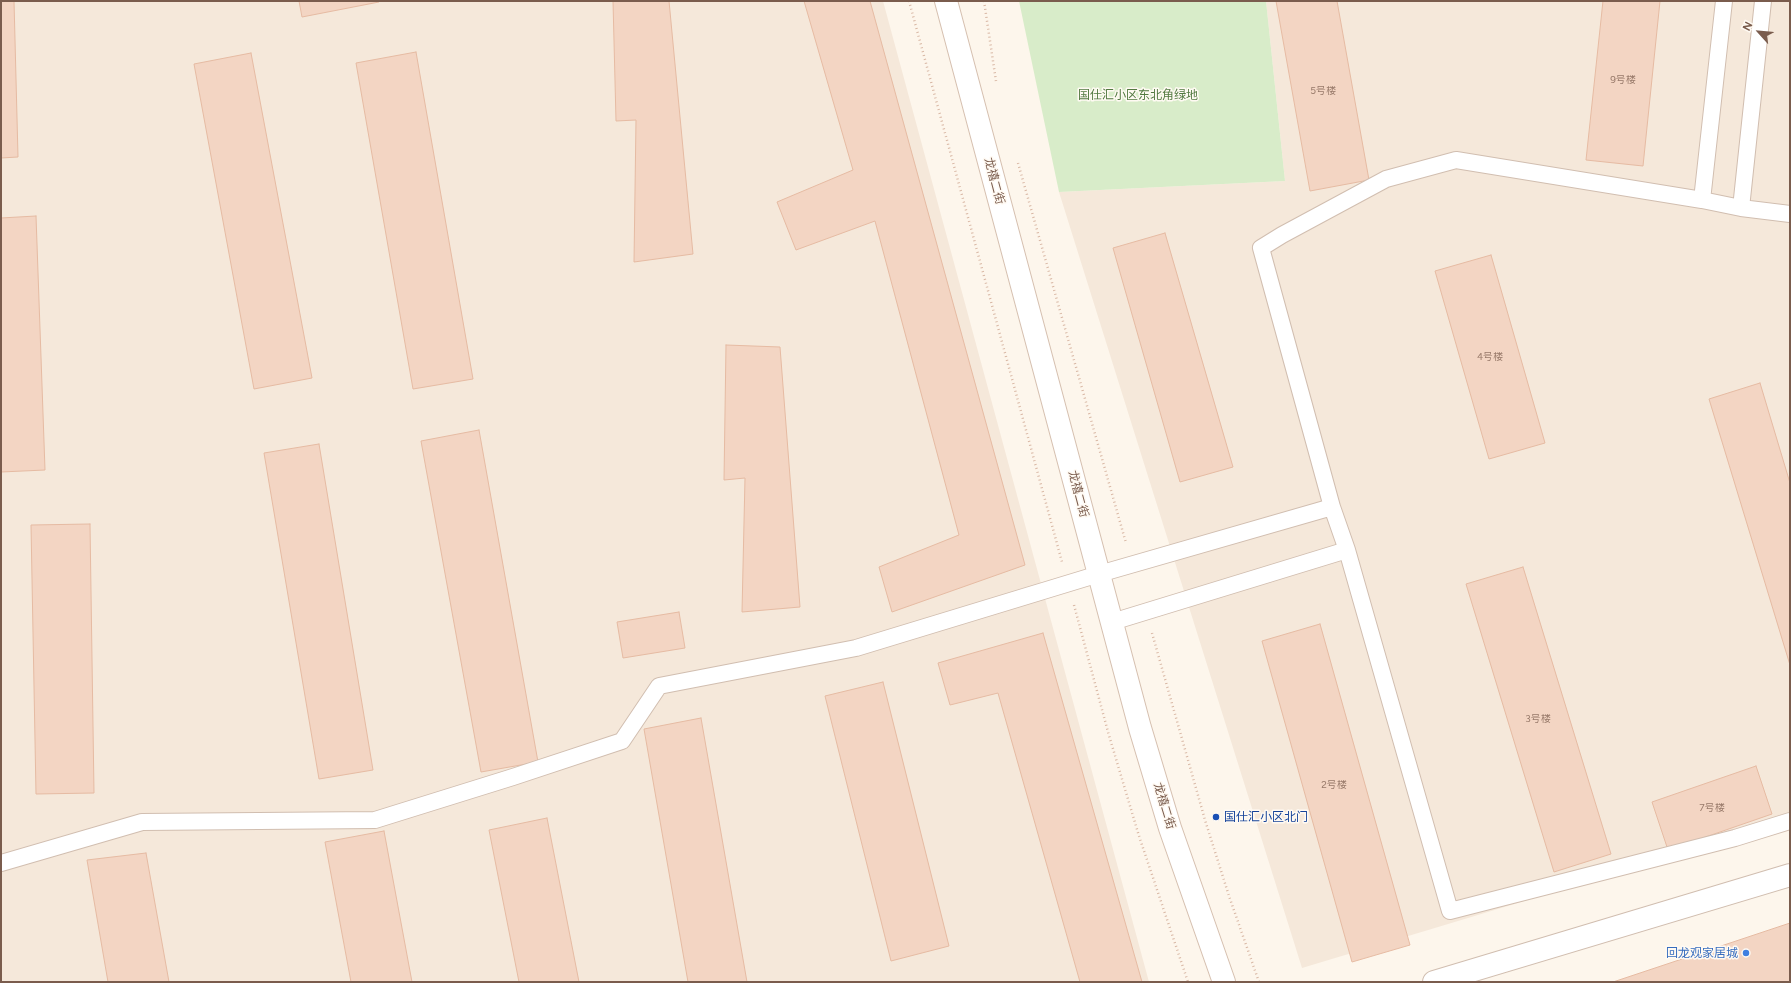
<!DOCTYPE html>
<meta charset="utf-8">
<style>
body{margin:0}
#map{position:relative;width:1791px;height:983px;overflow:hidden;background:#fdf6ec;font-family:Figtree,sans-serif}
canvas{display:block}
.frame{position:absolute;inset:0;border:2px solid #7a5c4d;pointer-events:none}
.north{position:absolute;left:1739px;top:12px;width:40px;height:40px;-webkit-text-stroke:3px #fffaf3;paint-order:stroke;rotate:297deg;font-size:11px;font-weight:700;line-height:16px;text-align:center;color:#7a5c4d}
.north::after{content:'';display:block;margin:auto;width:14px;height:18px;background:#7a5c4d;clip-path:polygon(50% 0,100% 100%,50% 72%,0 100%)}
</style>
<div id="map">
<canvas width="1791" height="983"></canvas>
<div class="frame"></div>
<div class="north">N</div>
</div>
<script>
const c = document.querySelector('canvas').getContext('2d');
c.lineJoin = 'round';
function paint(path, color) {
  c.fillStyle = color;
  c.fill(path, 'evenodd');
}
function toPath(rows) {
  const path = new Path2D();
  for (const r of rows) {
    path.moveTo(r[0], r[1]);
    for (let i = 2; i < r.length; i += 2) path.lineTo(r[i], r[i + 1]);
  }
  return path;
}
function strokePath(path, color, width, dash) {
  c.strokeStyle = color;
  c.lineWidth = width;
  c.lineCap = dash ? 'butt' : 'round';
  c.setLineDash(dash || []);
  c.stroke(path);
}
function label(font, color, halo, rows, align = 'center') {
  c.font = font + ' Figtree,"Noto Sans SC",sans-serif';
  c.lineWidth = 3;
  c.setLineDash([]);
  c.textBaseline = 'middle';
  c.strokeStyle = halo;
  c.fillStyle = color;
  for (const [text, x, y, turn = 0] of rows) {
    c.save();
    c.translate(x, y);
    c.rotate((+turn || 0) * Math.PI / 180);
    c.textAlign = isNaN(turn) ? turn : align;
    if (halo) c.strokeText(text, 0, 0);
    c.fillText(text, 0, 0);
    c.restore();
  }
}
paint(toPath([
 [1,1,883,1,1149,982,1,982],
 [1266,1,1790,1,1790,821,1302,968,1059,192,1285,181]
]), '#f5e8da');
paint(toPath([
 [1019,1,1266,1,1285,181,1059,192]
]), '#d8ecc9');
const building = toPath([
 [1,1,14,1,18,157,1,158,1,1],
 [299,1,379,1,379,2,302,17,299,1],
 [613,1,669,1,693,254,634,262,636,120,616,121,613,1],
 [804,1,870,1,1025,565,892,612,879,567,959,535,875,221,796,250,777,202,853,170,804,1],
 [1276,1,1337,1,1369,180,1310,191,1276,1],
 [1603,1,1660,1,1643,166,1586,160,1603,1],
 [416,52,473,379,413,389,356,63,416,52],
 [251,53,312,378,254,389,194,64,251,53],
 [36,216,45,470,1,472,1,218,36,216],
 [1165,233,1233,467,1180,482,1113,248,1165,233],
 [1491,255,1545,443,1489,459,1435,271,1491,255],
 [726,345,780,347,800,607,742,612,745,478,724,480,726,345],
 [1760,383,1790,483,1790,665,1709,399,1760,383],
 [479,430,538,762,481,772,421,441,479,430],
 [319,444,373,770,319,779,264,453,319,444],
 [90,524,94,793,36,794,31,525,90,524],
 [1523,567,1611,854,1554,872,1466,584,1523,567],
 [679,612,685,648,623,658,617,622,679,612],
 [1320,624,1410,945,1352,962,1262,641,1320,624],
 [1043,633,1142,982,1080,982,998,693,950,705,938,663,1043,633],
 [883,682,949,946,891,961,825,696,883,682],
 [701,718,747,982,688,982,644,729,701,718],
 [1756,766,1772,814,1668,850,1652,802,1756,766],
 [547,818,579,982,519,982,489,830,547,818],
 [384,831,412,982,351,982,325,842,384,831],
 [146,853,169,982,108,982,87,860,146,853],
 [1790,923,1790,982,1613,982,1790,923]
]);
paint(building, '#f3d5c3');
strokePath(building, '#e6bba3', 1);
const lane = toPath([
 [1702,200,1724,1],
 [1741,208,1763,1],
 [1332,507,1347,550],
 [1112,622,1347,550,1450,911,1735,838,1790,821],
 [1,863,142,822,375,820,513,777,622,741,659,686,856,648,1099,574,1332,507,1261,248,1282,235,1386,179,1456,160,1702,200,1741,208,1790,214]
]);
const street = toPath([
 [1434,982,1790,875]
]);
const secondary = toPath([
 [946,1,1140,728,1170,828,1224,982]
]);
strokePath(lane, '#d1beb0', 18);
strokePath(street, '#d1beb0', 24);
strokePath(secondary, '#d6c0b0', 24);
strokePath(toPath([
 [909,1,1062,562],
 [984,1,996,81],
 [1018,163,1126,543],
 [1074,605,1108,732,1139,836,1188,982],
 [1152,633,1205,820,1229,896,1259,982]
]), '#d9b8a5', 2.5, [1, 3]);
strokePath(lane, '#fff', 16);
strokePath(street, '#fff', 22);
strokePath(secondary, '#fff', 22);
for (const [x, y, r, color] of [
 [1216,817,4,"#1a4fb4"],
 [1746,953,4,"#3f7fe0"]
]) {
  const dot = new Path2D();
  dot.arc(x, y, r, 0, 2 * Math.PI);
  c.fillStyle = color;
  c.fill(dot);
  strokePath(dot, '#fffaf3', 1.5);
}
label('10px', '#987a6a', null, [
 ["9号楼",1623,80],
 ["5号楼",1323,91],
 ["4号楼",1490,357],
 ["3号楼",1538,719],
 ["2号楼",1334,785],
 ["7号楼",1712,808]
]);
label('12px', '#537a41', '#fffaf3', [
 ["国仕汇小区东北角绿地",1138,95]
]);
label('12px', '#7a5c4d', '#fffaf3', [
 ["龙禧二街",994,181,75],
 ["龙禧二街",1078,494,75],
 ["龙禧二街",1164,806,73]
]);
label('12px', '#164399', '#fffaf3', [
 ["国仕汇小区北门",1224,817]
], 'left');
label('12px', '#366cbe', '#fffaf3', [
 ["回龙观家居城",1738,953]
], 'right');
</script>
